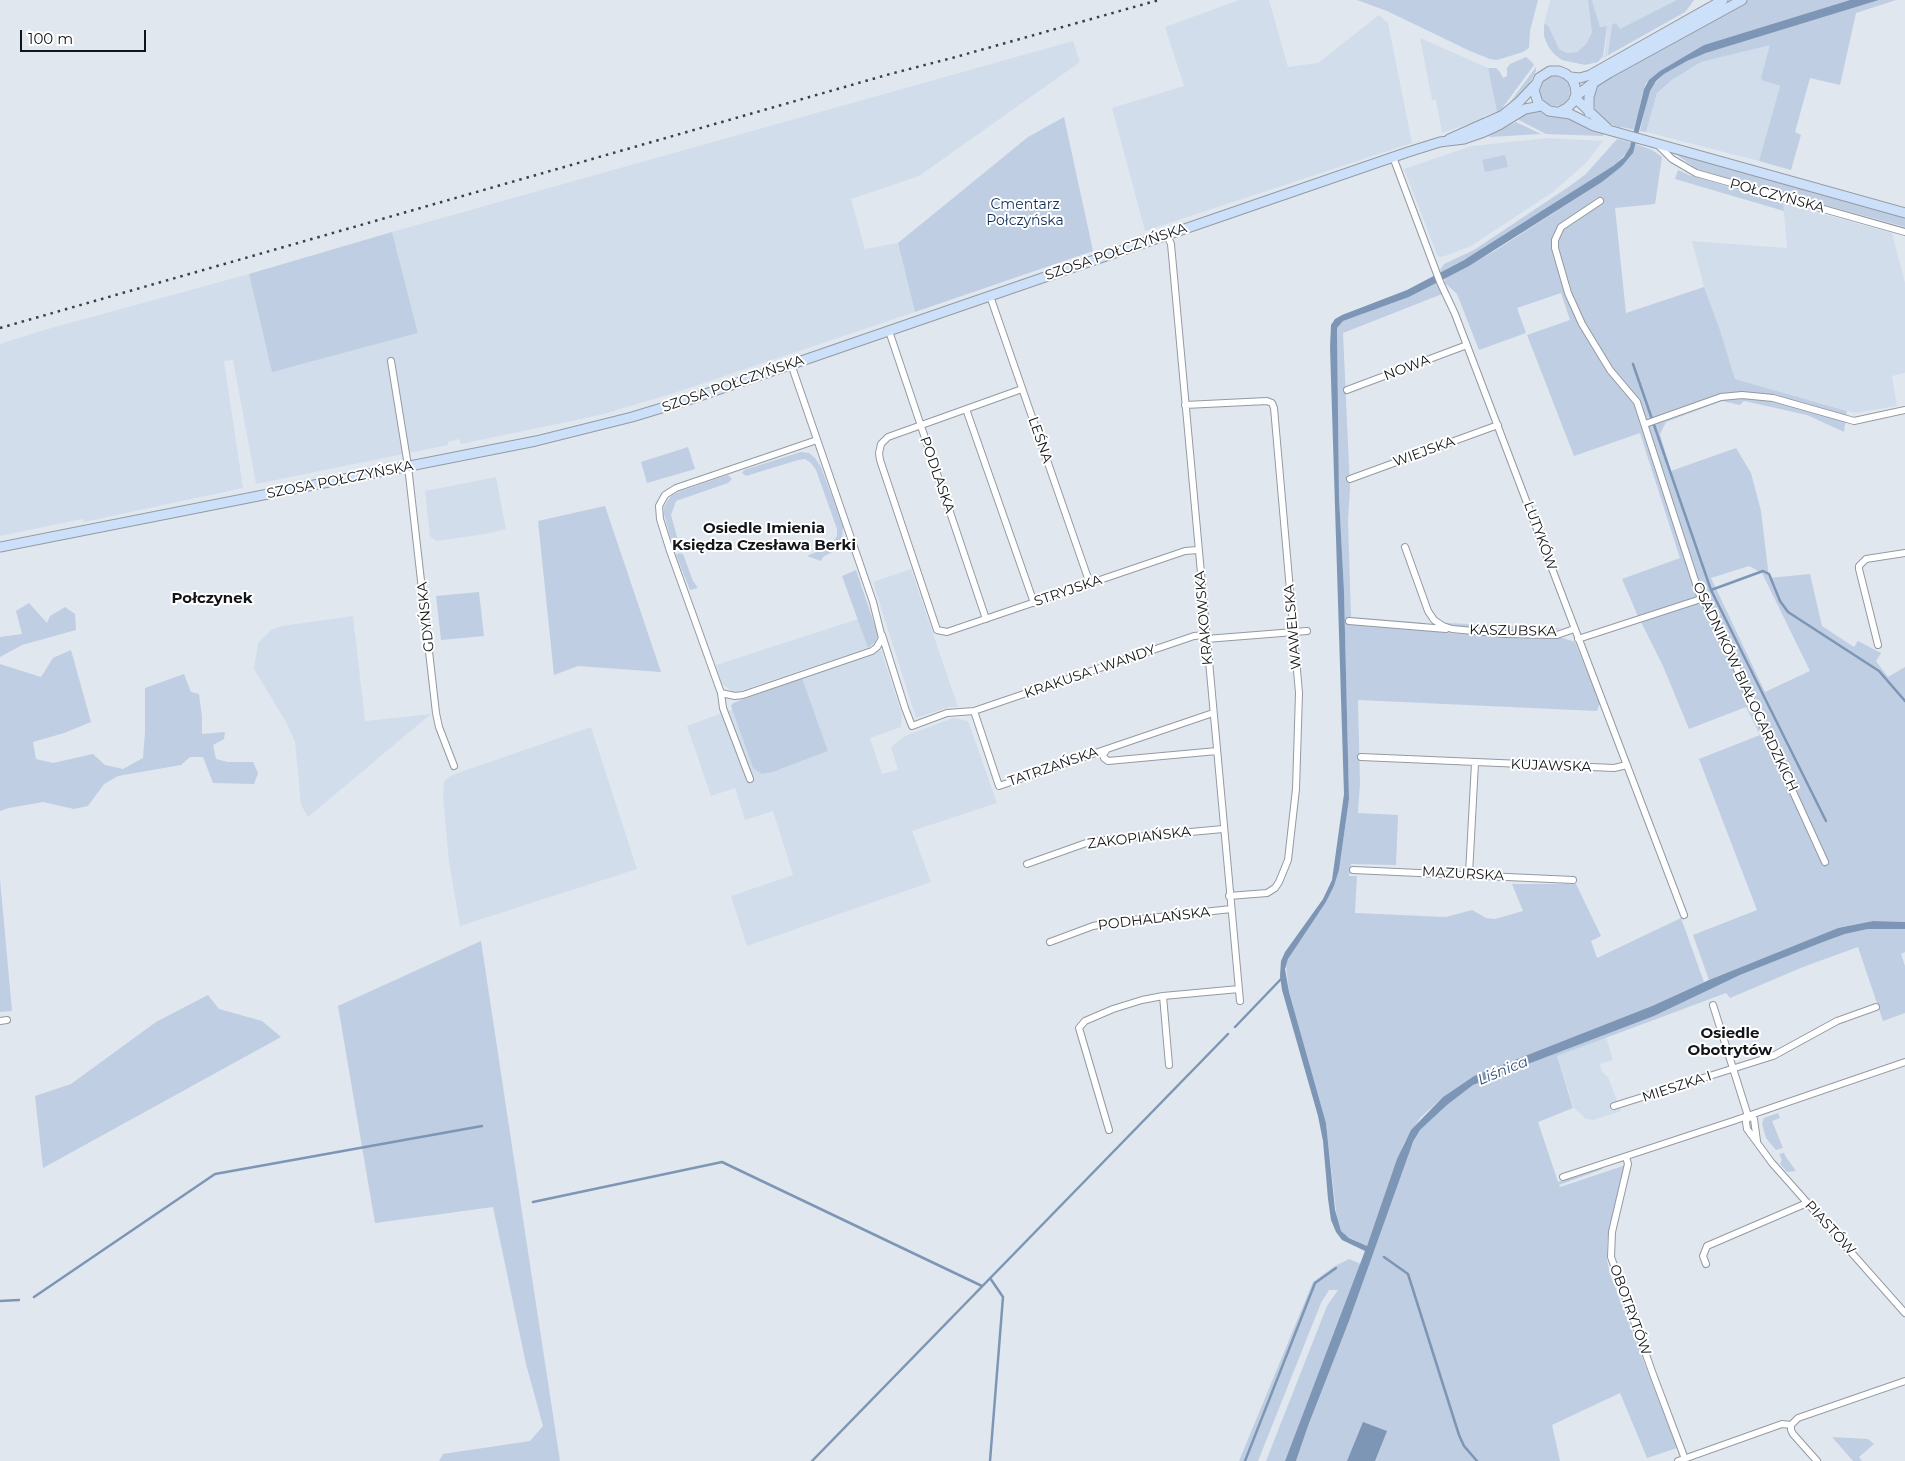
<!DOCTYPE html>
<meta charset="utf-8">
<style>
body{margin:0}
#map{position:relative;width:1905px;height:1461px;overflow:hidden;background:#e0e7ef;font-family:Montserrat,sans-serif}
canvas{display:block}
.scale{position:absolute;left:20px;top:30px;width:126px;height:22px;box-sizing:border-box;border:2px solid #121417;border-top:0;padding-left:6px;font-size:15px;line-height:18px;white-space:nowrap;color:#121417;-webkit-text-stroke:4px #fff;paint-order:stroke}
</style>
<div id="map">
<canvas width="1905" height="1461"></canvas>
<div class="scale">100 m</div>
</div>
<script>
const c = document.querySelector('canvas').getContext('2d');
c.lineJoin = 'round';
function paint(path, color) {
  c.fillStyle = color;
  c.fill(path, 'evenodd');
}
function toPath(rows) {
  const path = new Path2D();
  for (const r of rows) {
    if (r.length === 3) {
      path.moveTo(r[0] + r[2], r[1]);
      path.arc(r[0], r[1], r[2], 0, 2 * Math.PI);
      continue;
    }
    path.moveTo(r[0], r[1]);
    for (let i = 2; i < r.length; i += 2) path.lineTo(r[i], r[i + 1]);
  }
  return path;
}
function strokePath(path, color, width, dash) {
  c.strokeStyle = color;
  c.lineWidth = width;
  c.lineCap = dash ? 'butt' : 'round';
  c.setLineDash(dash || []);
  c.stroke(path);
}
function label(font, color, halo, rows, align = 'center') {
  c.font = font + ' Montserrat,sans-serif';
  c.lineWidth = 4;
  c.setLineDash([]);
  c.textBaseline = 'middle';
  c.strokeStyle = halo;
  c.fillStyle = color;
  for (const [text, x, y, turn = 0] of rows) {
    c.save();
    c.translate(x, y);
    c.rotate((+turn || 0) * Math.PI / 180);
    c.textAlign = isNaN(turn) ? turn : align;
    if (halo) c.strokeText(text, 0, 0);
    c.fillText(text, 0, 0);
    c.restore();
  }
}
paint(toPath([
 [1239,0,1269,0,1288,67,1318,63,1379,15,1388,23,1412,143,1145,231,1112,108,1184,86,1165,27],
 [1550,0,1588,0,1592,32,1586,44,1577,52,1567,53,1559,49,1548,25,1544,24],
 [1592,0,1694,0,1685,12,1602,59,1605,53,1607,26,1600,27],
 [1420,38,1488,68,1497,112,1483,116,1484,119,1442,133,1436,100,1432,100],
 [1073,41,1080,62,919,176,851,199,865,249,898,243,915,312,674,393,600,415,461,444,459,439,448,442,448,445,256,484,233,360,224,361,243,488,84,522,83,519,0,536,0,344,44,330,249,274,272,371,418,333,392,232],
 [1771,44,1764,81,1780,86,1759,161,1646,132,1657,93,1672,80,1701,62],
 [1548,138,1603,141,1586,163,1553,192,1471,246,1445,256,1438,257,1404,169,1472,146],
 [1783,203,1892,233,1905,283,1905,373,1892,376,1897,406,1855,413,1735,379,1720,330,1704,287,1692,241,1787,248],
 [496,477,506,529,485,534,436,541,430,536,425,491],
 [911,569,958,707,949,707,916,718,873,582],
 [353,616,365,721,431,714,308,817,301,805,295,742,286,722,254,669,258,643,271,630,282,626],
 [858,619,868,648,734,693,722,684,716,665],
 [881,650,902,715,901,727,870,738,882,774,898,770,891,747,905,736,953,718,968,721,997,803,912,831,931,882,747,946,731,896,793,875,773,811,745,820,735,788,711,796,687,726,733,709,753,767,763,774,773,772,828,751,802,678,871,655],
 [591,727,637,869,460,926,449,862,443,795,444,781,452,775],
 [1606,1037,1613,1060,1600,1064,1602,1072,1608,1077,1621,1111,1593,1120,1586,1119,1574,1108,1557,1056]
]), '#d2ddec');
paint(toPath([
 [1357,0,1538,0,1530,31,1529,48,1523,52,1497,60,1490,59,1470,51,1387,11],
 [1588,0,1592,0,1600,27,1607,26,1603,56,1598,62,1585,65,1562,60,1554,54,1548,46,1544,36,1544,24,1548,25,1559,49,1567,53,1577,52,1586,44,1592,32],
 [1677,0,1694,0,1685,12,1608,55,1612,25,1616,23,1620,29],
 [1747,0,1850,0,1704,45,1646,83,1642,95,1635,130,1622,127,1621,128,1610,124,1603,120,1595,110,1592,103,1594,90,1602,80],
 [1879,0,1896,0,1856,13,1840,85,1810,78,1795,132,1801,135,1791,170,1759,161,1780,86,1764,81,1761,78,1770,45,1701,62,1672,80,1657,93,1646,132,1640,131,1648,96,1652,86,1664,74,1687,61,1706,53],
 [1526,57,1532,62,1534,65,1503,107,1505,110,1497,112,1488,68,1496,68,1500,72,1503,78,1507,76,1507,68,1510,64],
 [1536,67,1536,71,1529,85,1509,106,1508,105],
 [1555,91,15],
 [1537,111,1550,116,1565,116,1604,133,1603,136,1546,134,1519,120,1517,117,1522,113],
 [1064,117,1093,251,915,312,898,243,1028,137],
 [1516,122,1541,134,1489,137,1489,136],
 [1617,139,1632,143,1626,154,1613,166,1487,247,1441,272,1440,270,1444,264,1474,250,1570,186,1586,174],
 [1636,144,1652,150,1662,157,1655,204,1615,208,1626,313,1704,287,1720,330,1735,379,1847,411,1844,432,1807,415,1744,401,1740,405,1722,401,1666,422,1660,434,1671,471,1736,448,1751,473,1761,511,1769,578,1810,574,1822,626,1854,647,1858,641,1881,653,1876,661,1888,677,1905,667,1905,922,1873,921,1838,928,1709,980,1693,935,1757,910,1699,759,1760,735,1746,707,1689,729,1663,666,1637,614,1622,579,1680,558,1640,433,1574,456,1527,335,1570,320,1561,293,1517,308,1526,333,1479,350,1457,294,1445,283,1444,278,1493,252,1602,182,1631,156],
 [1749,566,1762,573,1810,671,1765,692,1711,578],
 [1673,152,1905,218,1905,227,1698,170],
 [1505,155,1508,167,1485,172,1482,160],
 [1678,170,1689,175,1783,203,1784,211,1675,179],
 [392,232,418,333,272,372,249,274],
 [1437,282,1442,294,1343,333,1350,488,1348,520,1351,617,1426,623,1427,631,1460,634,1543,638,1563,638,1575,642,1600,703,1597,711,1358,700,1360,783,1358,813,1398,815,1396,865,1351,864,1349,876,1357,876,1355,913,1446,917,1472,910,1486,918,1495,919,1523,911,1512,884,1576,884,1601,936,1591,941,1597,958,1681,918,1704,982,1652,1006,1474,1076,1443,1097,1420,1118,1404,1143,1367,1246,1346,1236,1341,1231,1337,1220,1326,1123,1289,992,1286,966,1288,959,1326,902,1334,886,1339,870,1349,799,1344,591,1339,497,1337,328,1343,321,1409,297],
 [688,447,695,469,647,483,641,462],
 [801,452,809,453,815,458,821,467,843,526,842,539,839,546,834,551,823,557,821,561,807,556,830,546,837,536,837,529,816,470,811,463,805,459,798,460,746,476,742,473,744,470],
 [728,475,732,479,728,483,676,501,671,515,677,537,677,540,675,542,671,540,664,514,664,507,668,500,672,495,681,491],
 [605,506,661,672,578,666,554,675,538,521],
 [679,553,683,554,693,581,698,588,690,590,676,555],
 [856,570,878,635,875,642,868,648,842,576],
 [479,592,484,636,441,640,436,596],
 [29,603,47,623,50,616,65,607,75,614,76,630,22,645,0,657,0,637,22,634,16,611],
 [1445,623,1559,628,1562,627,1554,631,1538,633,1459,627],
 [71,650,91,722,64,733,33,742,36,759,53,763,93,754,105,765,123,769,143,758,145,732,145,688,184,674,191,692,199,694,202,717,202,734,225,732,224,739,213,745,216,759,228,762,253,762,258,773,254,784,213,783,203,757,190,757,181,765,118,776,104,784,88,806,74,809,43,802,9,808,0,811,0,664,41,677,53,658],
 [802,678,828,751,773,772,762,774,753,768,731,706,733,703],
 [0,879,12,1011,0,1012],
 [1868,929,1905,929,1905,952,1901,954,1905,966,1905,1013,1883,1021,1858,947,1803,967,1730,998,1726,993,1557,1056,1573,1108,1538,1122,1558,1182,1599,1168,1603,1169,1559,1185,1560,1187,1626,1165,1610,1224,1607,1243,1607,1260,1610,1274,1677,1448,1647,1458,1620,1393,1552,1425,1560,1461,1296,1461,1308,1426,1349,1321,1410,1149,1420,1130,1447,1105,1473,1085,1654,1016,1740,975,1823,942,1845,934],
 [481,941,520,1199,560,1461,439,1461,443,1454,530,1441,543,1426,526,1364,493,1207,375,1223,338,1006],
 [208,995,219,1009,262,1021,281,1037,43,1168,35,1096,71,1084,156,1022],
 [1778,1113,1780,1118,1772,1121,1783,1148,1776,1150,1766,1138,1762,1124,1764,1118],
 [1784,1153,1786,1157,1796,1171,1787,1172,1780,1164,1782,1160,1779,1154],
 [1349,1259,1361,1264,1285,1461,1266,1461,1327,1306,1338,1290,1329,1290,1321,1303,1258,1461,1239,1461,1313,1282,1335,1266],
 [1832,1437,1868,1439,1874,1444,1859,1457,1862,1461,1853,1461]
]), '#bfcee2');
paint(toPath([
 [1850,0,1879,0,1706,53,1687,61,1664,74,1656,81,1650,91,1633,153,1622,166,1602,182,1469,266,1409,297,1343,321,1337,328,1339,497,1344,591,1349,799,1339,870,1334,886,1326,902,1288,959,1285,969,1289,992,1326,1123,1335,1210,1341,1231,1349,1238,1367,1246,1397,1159,1411,1130,1443,1097,1474,1076,1652,1006,1709,980,1838,928,1873,921,1905,922,1905,929,1868,929,1845,934,1823,942,1740,975,1654,1016,1473,1085,1447,1105,1420,1130,1413,1142,1349,1321,1308,1426,1296,1461,1285,1461,1365,1251,1342,1240,1336,1232,1331,1220,1328,1199,1323,1141,1318,1116,1282,990,1280,976,1281,961,1285,952,1323,899,1332,880,1344,794,1330,347,1331,325,1335,319,1342,315,1407,290,1464,260,1613,166,1624,157,1630,147,1644,89,1649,80,1660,71,1704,45],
 [1363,1422,1387,1431,1375,1461,1347,1461]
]), '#7e96b5');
strokePath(toPath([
 [1633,364,1711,590,1826,821],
 [1711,590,1763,571,1769,574,1780,601,1788,612,1879,671,1905,701],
 [1235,1027,1282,978],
 [533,1202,722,1162,982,1286],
 [1384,1257,1408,1274,1459,1435,1464,1446,1477,1461],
 [34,1297,215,1174,482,1126],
 [0,1301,19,1300],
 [812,1461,1228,1034],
 [990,1461,1003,1297,990,1278],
 [1245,1461,1315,1283,1336,1268]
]), '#7e96b5', 2.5);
const street = toPath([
 [1657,144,1672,159,1696,173,1905,232],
 [1393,157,1440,282,1455,314,1684,915],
 [1600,201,1561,227,1555,240,1555,248,1568,293,1582,324,1610,370,1637,402,1701,599,1707,606,1731,656,1825,862],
 [1167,235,1171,244,1240,1001],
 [990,296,1090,584],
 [889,331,986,619],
 [391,361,408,466,436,713,439,727,454,766],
 [1022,389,888,437,881,444,879,453,880,460,937,630,947,632,1185,551,1198,550],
 [1347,390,1467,345],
 [1185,405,1267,401,1272,403,1274,408,1299,693,1296,789,1288,860,1279,882,1275,888,1267,893,1229,896],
 [966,409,1034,603],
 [1645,424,1721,397,1742,395,1773,398,1854,421,1905,410],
 [1350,479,1498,425],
 [1405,547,1428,611,1434,620,1443,626,1452,629,1506,634,1557,635,1574,629],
 [1349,621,1446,629],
 [882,635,905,708,912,726,947,713,974,711,1194,636,1206,635],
 [1206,639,1307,631],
 [1578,639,1701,599],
 [1878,645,1859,569,1859,566,1866,559,1905,553],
 [721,693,735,696,743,695,872,651,877,647,882,638,873,602,791,364],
 [974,711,999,786,1107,749],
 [1213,713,1107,749,1103,755,1104,758,1108,761,1217,751],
 [1361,757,1614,768,1627,765],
 [750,779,723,708,721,693,670,551,660,519,659,506,665,495,676,488,817,440],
 [1027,864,1089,842,1104,840,1223,829],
 [1353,870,1573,880],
 [1469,874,1475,763],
 [1050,942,1093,926,1114,922,1231,909],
 [1163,996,1169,1065],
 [1713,1005,1748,1116],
 [0,1021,7,1020],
 [1614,1106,1773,1056,1837,1021,1876,1007],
 [1748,1116,1746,1122,1747,1129,1772,1163,1905,1313],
 [1748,1116,1754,1119,1757,1141],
 [1109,1130,1079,1028,1085,1021,1113,1009,1142,1000,1163,996,1239,989],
 [1626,1157,1628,1164,1612,1232,1611,1257,1654,1377,1685,1459],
 [1563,1177,1733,1121,1905,1062],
 [1706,1264,1703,1256,1707,1246,1807,1203],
 [1791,1425,1798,1418,1905,1381],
 [1791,1425,1791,1430,1793,1434,1817,1461],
 [1678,1461,1782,1424,1791,1425]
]);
const secondary = toPath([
 [1571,77,1580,78,1590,75,1723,0],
 [1575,97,1590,85,1609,73,1742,0],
 [1575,98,1607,128],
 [1561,111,1567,108,1573,102,1576,94,1575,86,1572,79,1566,74,1559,71,1550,71,1539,78,1534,90,1538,103,1549,111,1570,114,1594,126,1905,213],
 [1589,113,1589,97,1593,84],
 [1449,139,1503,115,1519,102,1536,84],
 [0,547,536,441,632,417,688,400,1408,152,1440,142,1464,139,1484,132,1499,125,1525,109,1541,106]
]);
strokePath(street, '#949aa2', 8);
strokePath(secondary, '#949aa2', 11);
strokePath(street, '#fff', 6);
strokePath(secondary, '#cce0fa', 9);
strokePath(toPath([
 [0,328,890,74,952,58,1159,0]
]), '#3c3f43', 2.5, [2.5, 5]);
label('14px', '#121417', '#fff', [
 ["POŁCZYŃSKA",1777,196,15],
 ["SZOSA POŁCZYŃSKA",1116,252,-19],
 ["NOWA",1407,368,-21],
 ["SZOSA POŁCZYŃSKA",733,384,-19],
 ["LEŚNA",1040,440,71],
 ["WIEJSKA",1424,452,-20],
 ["PODLASKA",937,475,71],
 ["SZOSA POŁCZYŃSKA",340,480,-11],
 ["LUTYKÓW",1540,536,70],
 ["STRYJSKA",1068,591,-19],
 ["GDYŃSKA",426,617,-96],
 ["KRAKOWSKA",1204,618,-95],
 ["WAWELSKA",1293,627,-95],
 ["KASZUBSKA",1513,631,1],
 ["KRAKUSA I WANDY",1090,672,-19],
 ["OSADNIKÓW BIAŁOGARDZKICH",1745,687,65],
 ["KUJAWSKA",1551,766,2],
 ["TATRZAŃSKA",1053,767,-19],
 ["ZAKOPIAŃSKA",1139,838,-7],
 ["MAZURSKA",1463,874,3],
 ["PODHALAŃSKA",1154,919,-7],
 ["MIESZKA I",1677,1087,-18],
 ["PIASTÓW",1830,1228,48],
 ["OBOTRYTÓW",1630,1310,70]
]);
label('14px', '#0e2f58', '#fff', [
 ["Cmentarz",1025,205],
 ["Połczyńska",1025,221]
]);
label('bold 15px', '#121417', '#fff', [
 ["Osiedle Imienia",764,529],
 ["Księdza Czesława Berki",764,546],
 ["Połczynek",212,599],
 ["Osiedle",1730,1034],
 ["Obotrytów",1730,1051]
]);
label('italic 15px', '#325380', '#fff', [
 ["Liśnica",1503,1071,-22]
]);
</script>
